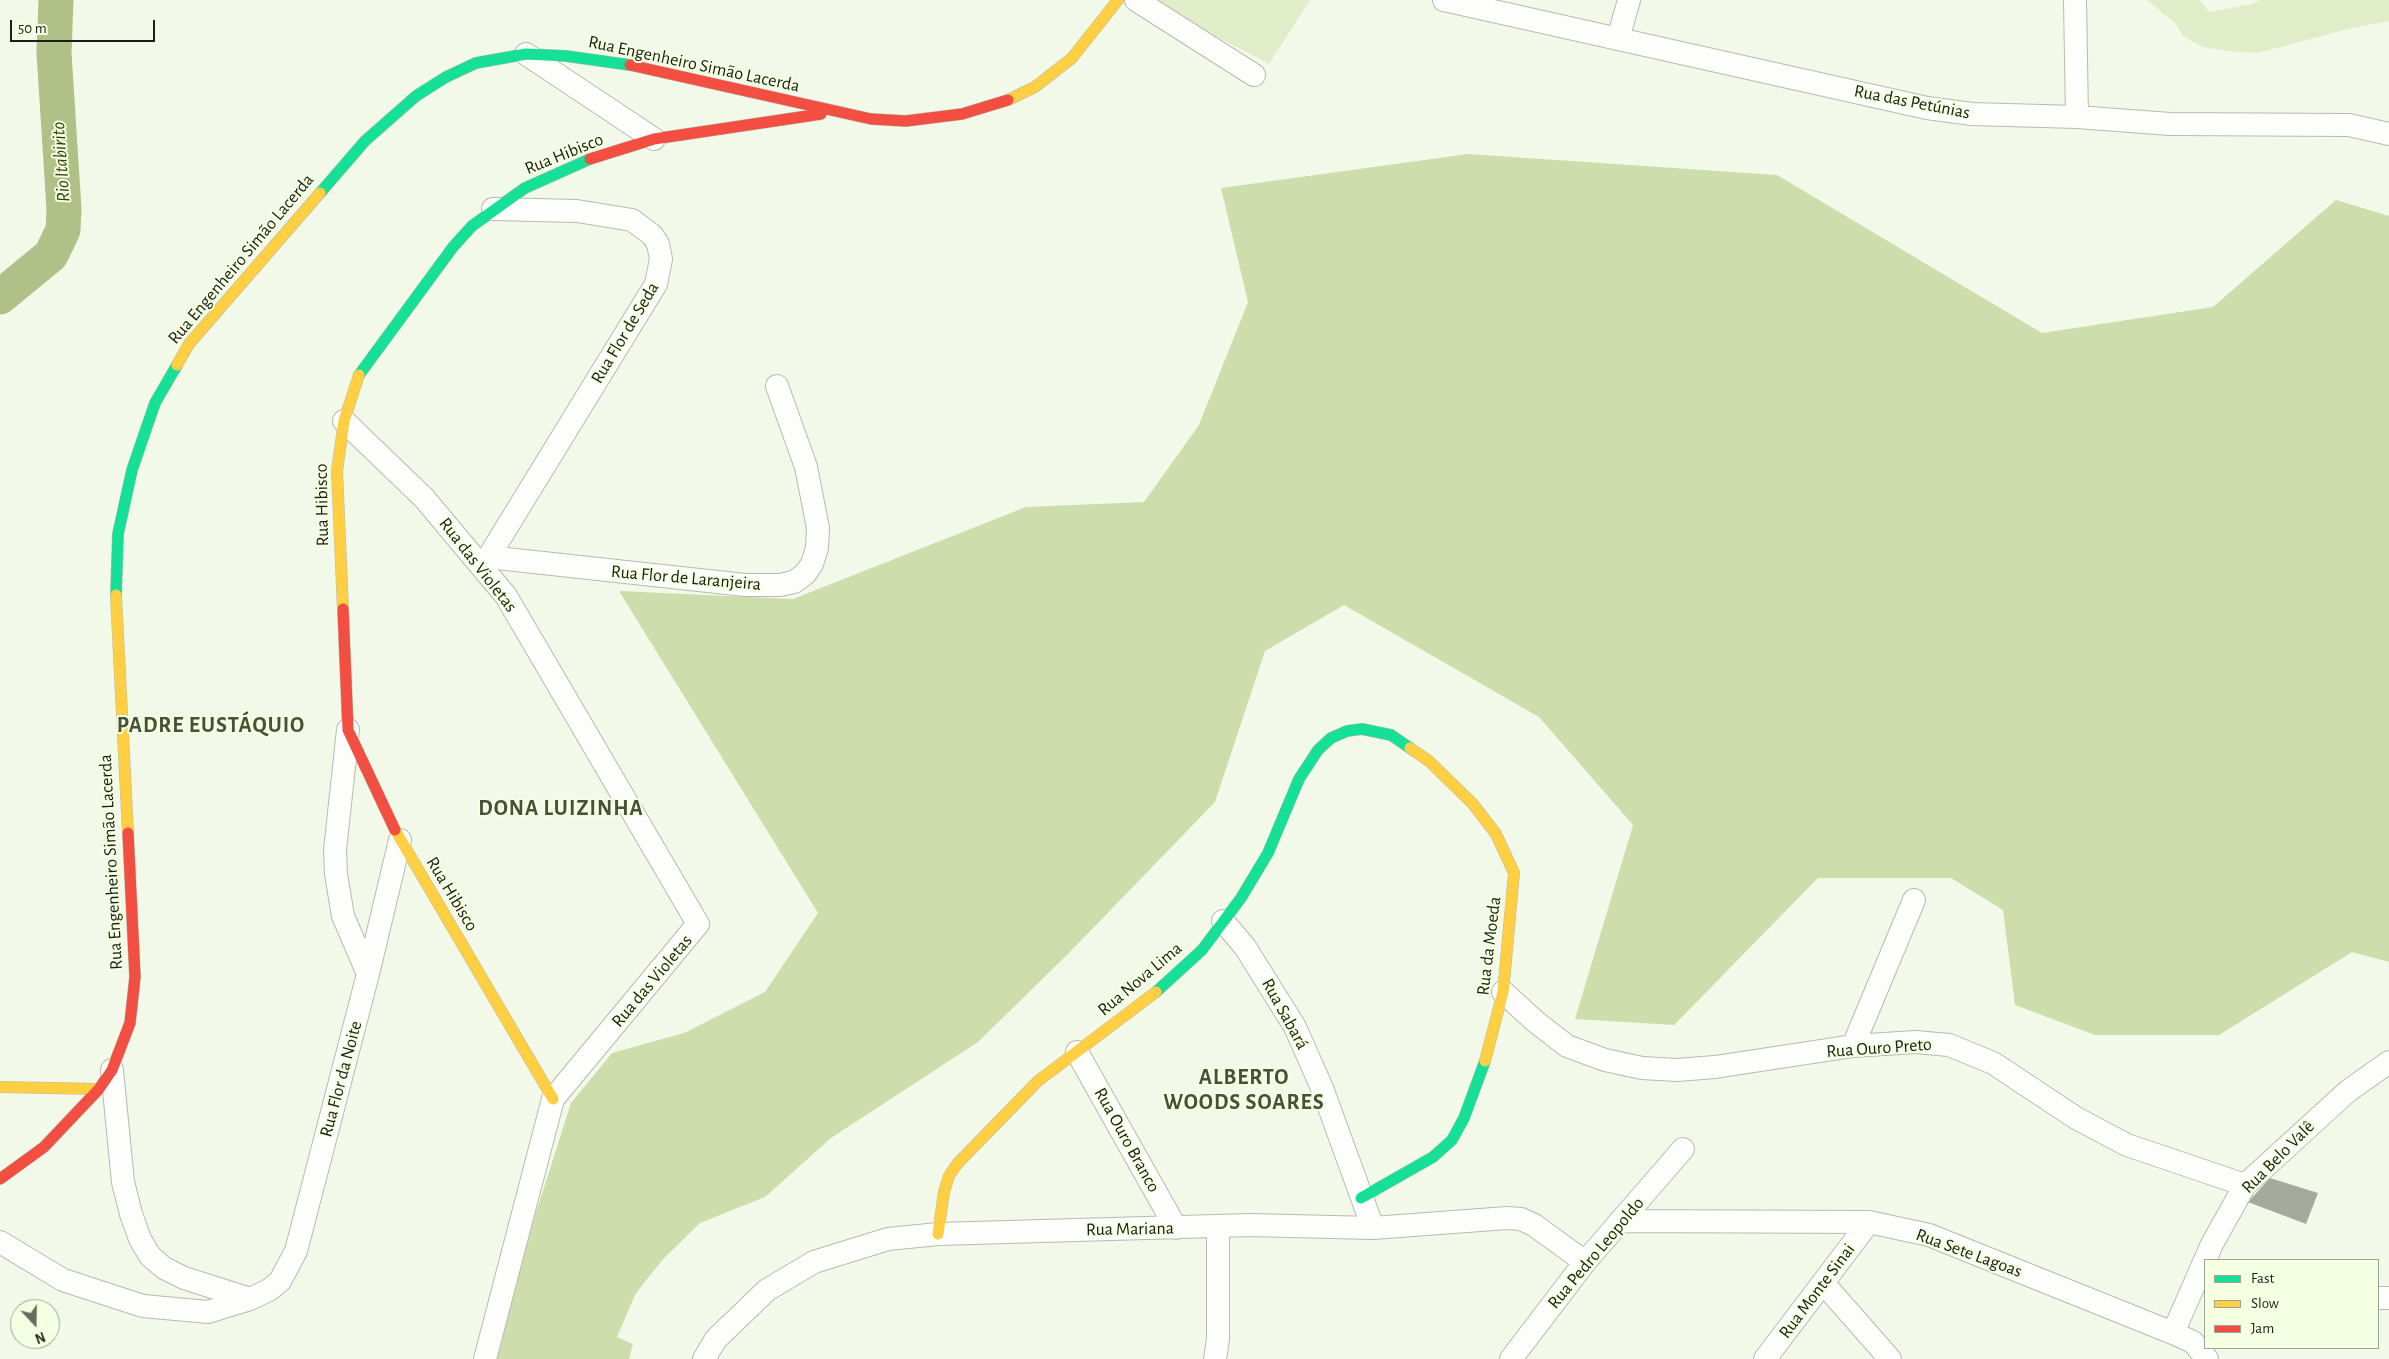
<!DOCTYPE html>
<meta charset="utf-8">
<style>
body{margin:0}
#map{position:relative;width:2389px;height:1359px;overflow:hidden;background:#f3f9e8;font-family:"Alegreya Sans",sans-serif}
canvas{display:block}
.legend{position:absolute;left:2204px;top:1259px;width:175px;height:90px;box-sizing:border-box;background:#f5ffe2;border:1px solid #9ea590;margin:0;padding:6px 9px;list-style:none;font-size:15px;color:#1b1e14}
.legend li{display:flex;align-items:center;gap:10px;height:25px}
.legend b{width:25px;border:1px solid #9ea590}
.north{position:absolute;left:10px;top:1299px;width:50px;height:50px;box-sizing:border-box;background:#f5ffe2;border:1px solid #9ea590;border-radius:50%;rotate:159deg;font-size:14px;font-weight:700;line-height:20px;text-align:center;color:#1b1e14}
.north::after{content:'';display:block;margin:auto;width:18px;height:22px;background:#676b5e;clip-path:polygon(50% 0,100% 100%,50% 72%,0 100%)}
.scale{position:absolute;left:10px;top:20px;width:145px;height:22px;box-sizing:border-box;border:2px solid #1b1e14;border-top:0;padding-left:6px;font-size:15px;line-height:18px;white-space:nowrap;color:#1b1e14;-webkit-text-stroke:4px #f5ffe2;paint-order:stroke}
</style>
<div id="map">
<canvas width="2389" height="1359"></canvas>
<ul class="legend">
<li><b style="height:6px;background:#16e098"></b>Fast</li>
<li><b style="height:6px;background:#ffcf43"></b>Slow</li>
<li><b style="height:6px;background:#f24e42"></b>Jam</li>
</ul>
<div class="north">N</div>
<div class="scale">50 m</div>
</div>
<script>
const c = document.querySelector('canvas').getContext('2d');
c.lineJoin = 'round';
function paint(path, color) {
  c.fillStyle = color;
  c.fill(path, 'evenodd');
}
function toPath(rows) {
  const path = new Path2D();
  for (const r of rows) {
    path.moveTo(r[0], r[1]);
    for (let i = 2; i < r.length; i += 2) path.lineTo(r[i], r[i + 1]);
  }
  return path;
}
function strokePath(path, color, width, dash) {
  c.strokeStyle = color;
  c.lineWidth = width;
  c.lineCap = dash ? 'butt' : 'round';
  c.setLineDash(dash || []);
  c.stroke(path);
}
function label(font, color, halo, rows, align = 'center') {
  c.font = font + ' "Alegreya Sans",sans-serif';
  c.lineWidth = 4;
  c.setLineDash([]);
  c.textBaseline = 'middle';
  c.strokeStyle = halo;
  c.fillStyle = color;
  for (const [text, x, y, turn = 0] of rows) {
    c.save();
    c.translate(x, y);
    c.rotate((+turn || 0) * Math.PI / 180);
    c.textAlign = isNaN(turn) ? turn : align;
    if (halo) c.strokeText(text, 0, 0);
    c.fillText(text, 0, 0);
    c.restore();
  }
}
paint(toPath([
 [1147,0,1310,0,1269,64],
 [2147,0,2200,0,2209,12,2252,4,2260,0,2389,0,2389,21,2348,29,2258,53,2227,51,2203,47,2183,36,2176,24]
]), '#e1edc9');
paint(toPath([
 [1468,154,1777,175,2042,333,2213,307,2336,200,2389,216,2389,962,2352,952,2219,1035,2095,1035,2015,1005,2003,910,1951,878,1818,878,1674,1025,1575,1019,1633,825,1539,717,1344,605,1265,651,1215,802,1068,954,978,1042,831,1138,765,1197,700,1223,664,1258,636,1293,617,1337,633,1344,629,1359,495,1359,512,1288,571,1103,612,1053,684,1033,765,992,818,913,619,591,793,599,1026,507,1144,502,1199,425,1248,302,1221,188]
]), '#cdddac');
strokePath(toPath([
 [0,297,51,255,63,230,64,209,54,53,56,0]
]), '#afc187', 35);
paint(toPath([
 [2270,1178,2318,1193,2306,1224,2248,1202]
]), '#a5aa9e');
const street = toPath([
 [1136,0,1254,75],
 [1444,0,1927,108,1972,114,2077,117,2170,124,2349,125,2389,134],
 [2075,0,2077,117],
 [1618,39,1629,0],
 [526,54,654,139],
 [344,421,424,498,506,596,698,924,553,1099,485,1359],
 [488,557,745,585,780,585,794,582,805,574,812,564,817,548,818,528,806,467,777,386],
 [483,566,656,284,661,259,658,244,652,235,632,220,577,211,493,209],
 [348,730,335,850,336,874,343,916,368,974],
 [1223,921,1245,947,1295,1027,1322,1088,1373,1228],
 [1503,992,1536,1022,1567,1046,1605,1060,1642,1068,1677,1070,1715,1067,1853,1046,1915,1042,1949,1045,1993,1063,2076,1118,2127,1145,2245,1185],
 [1853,1046,1914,900],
 [1077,1052,1176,1228],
 [112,1070,123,1182,131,1214,140,1239,150,1256,164,1268,184,1278,250,1299],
 [1620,1221,1869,1222,1929,1235,2173,1333,2193,1342,2207,1359],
 [0,1242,63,1280,143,1306,208,1312,250,1299,269,1290,280,1281,296,1251,368,974,400,840],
 [1824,1284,1890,1359],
 [2378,1298,2389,1298],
 [2173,1333,2212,1244,2245,1185,2348,1091,2389,1062],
 [704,1359,716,1339,767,1290,814,1262,888,1239,938,1234,1250,1225,1373,1228,1507,1218,1521,1219,1534,1225,1585,1262],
 [1215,1359,1218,1339,1218,1227],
 [1511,1359,1585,1262,1683,1149],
 [1765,1359,1869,1222]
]);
const fast = toPath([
 [320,193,365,141,416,96,446,77,476,63,526,54,566,56,630,65],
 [359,375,453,247,472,226,525,188,590,159],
 [116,595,118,534,132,470,155,403,177,365],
 [1156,992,1202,950,1241,898,1268,853,1299,779,1318,750,1331,738,1347,731,1362,729,1391,735,1410,748],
 [1361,1198,1433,1157,1452,1140,1464,1118,1485,1061]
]);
const slow = toPath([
 [1008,100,1035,87,1072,58,1118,0],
 [177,365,189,344,320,193],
 [116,595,128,833],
 [343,609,337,471,344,421,359,375],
 [1410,748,1429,761,1473,804,1496,834,1514,873,1503,992,1485,1061],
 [395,830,553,1099],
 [0,1087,99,1089],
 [938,1234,944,1192,949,1176,957,1164,1038,1081,1156,992]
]);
const jam = toPath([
 [630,65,871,119,906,121,962,114,1008,100],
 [590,159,654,139,821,114],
 [343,609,348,730,395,830],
 [0,1179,44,1147,99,1089,112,1070,130,1023,135,977,128,833]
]);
strokePath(street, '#b6bbae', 24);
strokePath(fast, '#b6bbae', 12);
strokePath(slow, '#b6bbae', 12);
strokePath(jam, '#b6bbae', 12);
strokePath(street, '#fdfefc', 22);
strokePath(fast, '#16e098', 11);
strokePath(slow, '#ffcf43', 11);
strokePath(jam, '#f24e42', 11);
label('18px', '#1b1e14', '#f5ffe2', [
 ["Rua Engenheiro Simão Lacerda",694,64,12],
 ["Rua das Petúnias",1912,102,11],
 ["Rua Hibisco",564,154,-22],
 ["Rua Engenheiro Simão Lacerda",241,259,-50],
 ["Rua Flor de Seda",625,333,-59],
 ["Rua Hibisco",322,505,-91],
 ["Rua das Violetas",478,565,52],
 ["Rua Flor de Laranjeira",686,578,5],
 ["Rua Engenheiro Simão Lacerda",111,862,-93],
 ["Rua Hibisco",452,894,59],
 ["Rua da Moeda",1489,946,-83],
 ["Rua Nova Lima",1140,979,-40],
 ["Rua das Violetas",652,981,-50],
 ["Rua Sabará",1285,1014,61],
 ["Rua Ouro Preto",1879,1048,-4],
 ["Rua Flor da Noite",341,1079,-75],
 ["Rua Ouro Branco",1127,1140,61],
 ["Rua Belo Valê",2278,1157,-45],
 ["Rua Mariana",1130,1229,-1],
 ["Rua Pedro Leopoldo",1596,1253,-50],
 ["Rua Sete Lagoas",1969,1253,20],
 ["Rua Monte Sinai",1817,1291,-53]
]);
label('italic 19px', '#324005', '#f5ffe2', [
 ["Rio Itabirito",61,162,-94]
]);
c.letterSpacing = '1px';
label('bold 22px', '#485038', '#f5ffe2', [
 ["PADRE EUSTÁQUIO",211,725],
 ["DONA LUIZINHA",561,808],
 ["ALBERTO",1244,1077],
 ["WOODS SOARES",1244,1102]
]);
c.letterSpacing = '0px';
</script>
